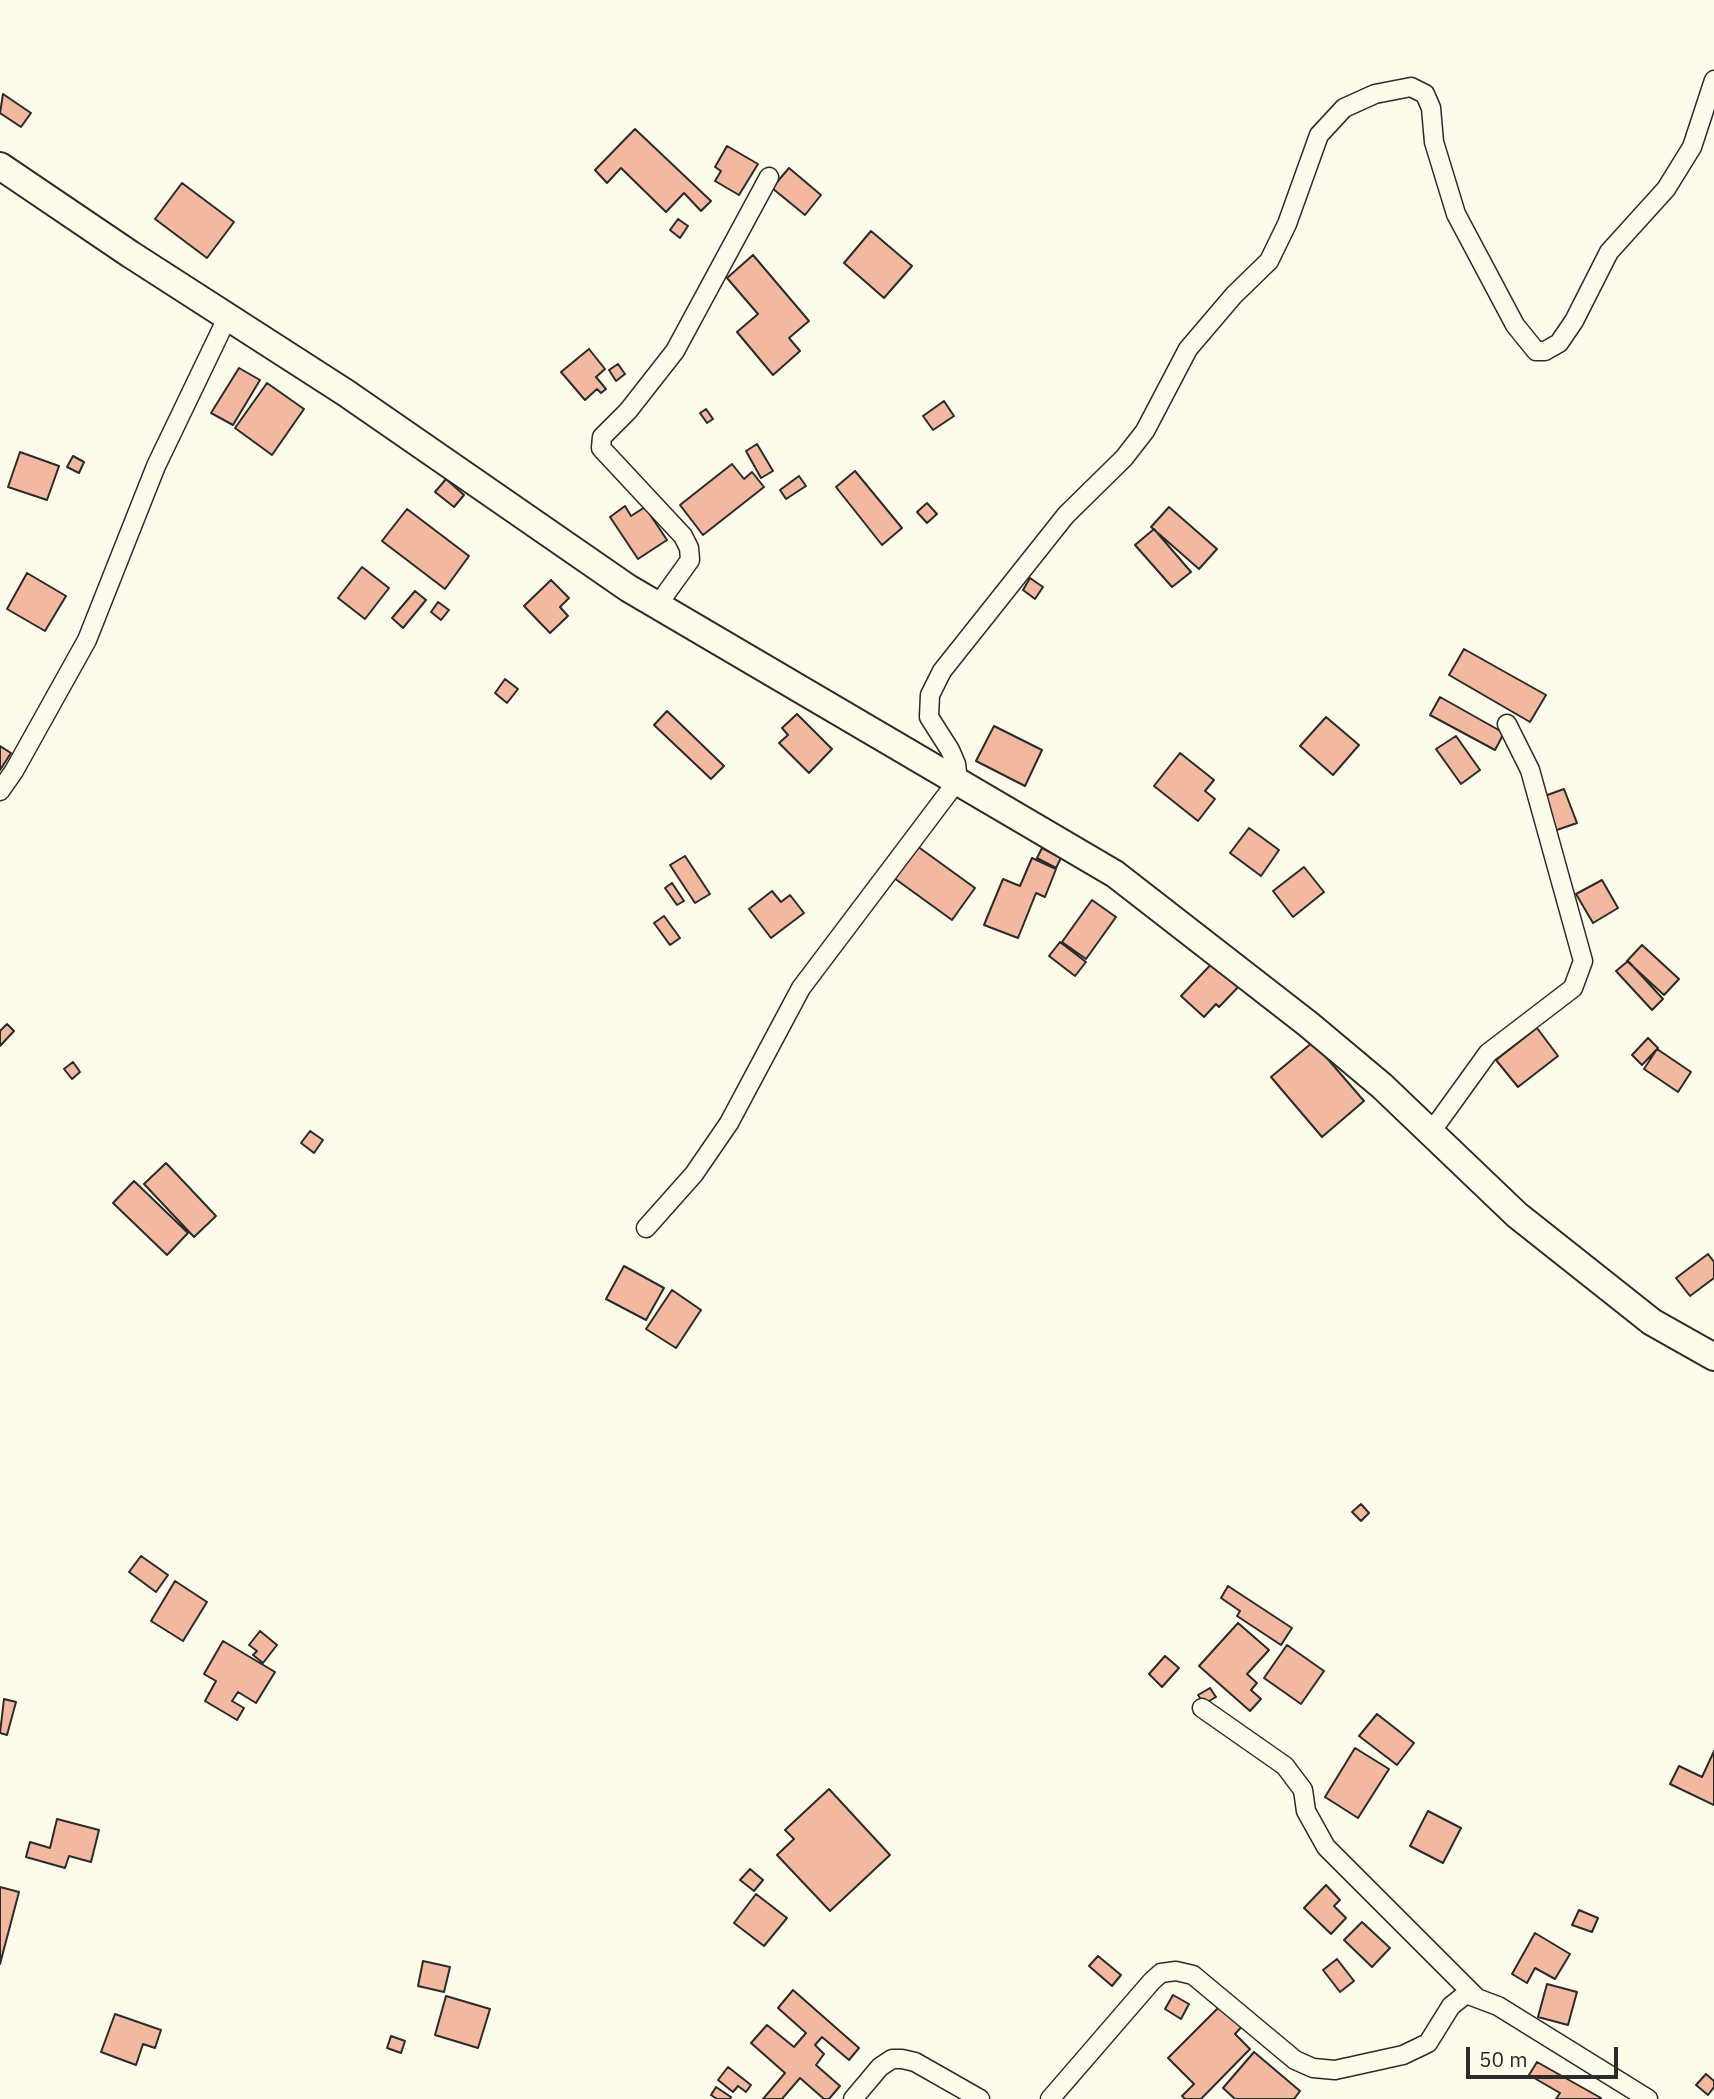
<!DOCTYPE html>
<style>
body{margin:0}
#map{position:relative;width:1714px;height:2099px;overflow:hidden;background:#fdfbea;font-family:"IBM Plex Sans",sans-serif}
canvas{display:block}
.scale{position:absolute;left:1466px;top:2047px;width:152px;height:32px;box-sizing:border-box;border:4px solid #2b2b2b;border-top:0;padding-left:9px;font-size:21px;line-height:24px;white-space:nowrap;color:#2b2b2b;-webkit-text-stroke:5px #fdfbea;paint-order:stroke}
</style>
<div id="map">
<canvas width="1714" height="2099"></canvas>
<div class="scale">50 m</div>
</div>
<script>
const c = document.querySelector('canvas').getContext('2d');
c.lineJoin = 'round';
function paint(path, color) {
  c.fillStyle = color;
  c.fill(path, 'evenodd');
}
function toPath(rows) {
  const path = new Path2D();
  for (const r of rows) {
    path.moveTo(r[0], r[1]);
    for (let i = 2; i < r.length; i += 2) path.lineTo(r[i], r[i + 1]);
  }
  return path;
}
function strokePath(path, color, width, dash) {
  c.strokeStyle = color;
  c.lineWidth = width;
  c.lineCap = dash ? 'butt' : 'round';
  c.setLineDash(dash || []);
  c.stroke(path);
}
const building = toPath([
 [3,94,31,113,21,127,0,113,3,94],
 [635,129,711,201,701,211,684,193,666,212,621,168,607,183,595,170,635,129],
 [727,146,758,164,739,195,715,181,721,171,715,167,727,146],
 [789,168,821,195,805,215,772,188,789,168],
 [182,183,234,222,207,258,155,219,182,183],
 [678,219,688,226,680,238,670,230,678,219],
 [871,231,912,266,884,298,844,263,871,231],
 [753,255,809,321,789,338,800,351,773,375,737,332,758,314,727,278,753,255],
 [589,349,605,369,596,377,606,389,601,393,597,389,585,400,561,372,589,349],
 [618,364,625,374,616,381,609,370,618,364],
 [239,368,260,380,233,425,211,413,239,368],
 [267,383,304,409,272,455,235,428,267,383],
 [944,401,954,416,933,430,923,416,944,401],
 [706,409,713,419,707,423,700,413,706,409],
 [757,444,773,471,761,478,746,451,757,444],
 [20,452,59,466,47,500,8,487,20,452],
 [73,456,84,462,79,473,67,467,73,456],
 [732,464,744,479,752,472,764,487,703,535,680,505,732,464],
 [855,471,902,528,882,545,836,487,855,471],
 [799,476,806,486,786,499,780,490,799,476],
 [446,479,464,495,454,507,435,492,446,479],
 [927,503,937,514,927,523,917,512,927,503],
 [625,506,631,516,645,507,667,540,638,559,610,517,625,506],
 [1169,507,1217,549,1199,569,1151,527,1169,507],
 [407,509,469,556,445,589,382,541,407,509],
 [1154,529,1191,572,1172,587,1135,545,1154,529],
 [362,567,389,588,365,619,338,598,362,567],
 [27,573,66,596,45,631,7,609,27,573],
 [1030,578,1043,587,1035,599,1023,590,1030,578],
 [551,580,569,598,560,607,568,616,550,633,524,606,551,580],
 [415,591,426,600,403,628,392,618,415,591],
 [438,602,449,610,441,620,431,612,438,602],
 [1464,649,1546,695,1530,722,1449,675,1464,649],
 [505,679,518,689,507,703,495,693,505,679],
 [1440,697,1504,733,1495,750,1430,715,1440,697],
 [667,711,724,766,711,779,654,725,667,711],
 [797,714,832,749,809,773,779,743,788,735,782,728,797,714],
 [1326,717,1359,745,1333,775,1300,746,1326,717],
 [994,726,1042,750,1025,786,976,761,994,726],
 [1456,736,1480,770,1461,784,1436,749,1456,736],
 [0,746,11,753,0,770,0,746],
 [1180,753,1214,780,1205,791,1215,799,1198,821,1154,786,1180,753],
 [1564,789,1577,823,1551,832,1539,798,1564,789],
 [1249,828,1279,850,1261,876,1230,853,1249,828],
 [917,846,975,888,952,920,894,878,917,846],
 [1042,848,1061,858,1056,868,1037,858,1042,848],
 [685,856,710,894,695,903,670,865,685,856],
 [1032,858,1056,869,1045,897,1036,893,1018,938,984,925,1003,879,1020,886,1032,858],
 [1304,867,1324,892,1293,917,1273,891,1304,867],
 [1602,880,1618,908,1593,923,1576,894,1602,880],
 [672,883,684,901,677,905,665,888,672,883],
 [772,891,781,902,790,895,804,913,771,938,749,909,772,891],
 [1092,900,1116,917,1086,959,1062,942,1092,900],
 [664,916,680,938,670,945,654,923,664,916],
 [1060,942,1086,962,1075,976,1049,956,1060,942],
 [1642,945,1679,979,1664,995,1627,961,1642,945],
 [1218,957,1244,981,1219,1007,1216,1004,1204,1017,1181,996,1218,957],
 [1628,961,1663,999,1652,1010,1616,971,1628,961],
 [7,1024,14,1031,0,1046,0,1031,7,1024],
 [1537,1028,1558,1056,1518,1087,1496,1060,1537,1028],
 [1648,1038,1658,1048,1642,1065,1632,1055,1648,1038],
 [1313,1042,1364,1101,1322,1137,1271,1077,1313,1042],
 [1657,1049,1691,1072,1678,1092,1644,1069,1657,1049],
 [73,1062,80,1072,72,1079,64,1069,73,1062],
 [310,1131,323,1140,314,1153,301,1143,310,1131],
 [166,1163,216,1216,194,1237,144,1184,166,1163],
 [134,1181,188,1233,167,1255,113,1203,134,1181],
 [1708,1254,1714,1262,1714,1278,1690,1296,1676,1278,1708,1254],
 [624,1266,664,1288,646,1320,606,1299,624,1266],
 [672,1290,701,1310,676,1348,646,1329,672,1290],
 [1361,1504,1369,1513,1361,1521,1352,1512,1361,1504],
 [141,1556,168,1575,156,1592,129,1572,141,1556],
 [175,1581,207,1602,183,1641,151,1621,175,1581],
 [1228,1586,1292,1628,1281,1645,1237,1616,1240,1611,1221,1598,1228,1586],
 [1238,1623,1269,1650,1247,1674,1257,1683,1251,1690,1261,1699,1250,1711,1199,1666,1238,1623],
 [260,1631,277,1645,263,1663,253,1655,257,1651,249,1645,260,1631],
 [223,1641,275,1672,256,1703,238,1692,232,1701,244,1708,237,1720,205,1701,216,1681,204,1674,223,1641],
 [1287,1645,1324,1671,1301,1704,1264,1678,1287,1645],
 [1165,1656,1179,1668,1162,1687,1149,1674,1165,1656],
 [1210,1688,1216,1697,1204,1704,1198,1695,1210,1688],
 [4,1699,16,1702,7,1735,0,1733,4,1699],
 [1377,1714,1414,1743,1397,1765,1359,1736,1377,1714],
 [1355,1748,1389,1769,1358,1818,1325,1797,1355,1748],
 [1714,1751,1714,1805,1670,1784,1679,1766,1702,1777,1714,1751],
 [829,1789,890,1855,830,1911,777,1855,794,1839,785,1830,829,1789],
 [1428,1811,1461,1828,1443,1863,1410,1846,1428,1811],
 [57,1819,99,1830,91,1862,69,1856,65,1868,26,1857,30,1842,50,1848,57,1819],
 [750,1869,763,1880,754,1891,740,1880,750,1869],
 [1326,1885,1340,1900,1334,1906,1346,1918,1331,1934,1304,1908,1326,1885],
 [0,1887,19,1892,0,1964,0,1887],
 [756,1894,787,1918,764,1946,734,1923,756,1894],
 [1579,1910,1598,1918,1592,1932,1572,1925,1579,1910],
 [1362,1922,1390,1948,1372,1967,1344,1940,1362,1922],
 [1535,1933,1570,1954,1555,1979,1535,1968,1527,1983,1512,1974,1535,1933],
 [1098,1956,1121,1975,1112,1986,1089,1966,1098,1956],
 [1337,1959,1354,1981,1340,1992,1323,1970,1337,1959],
 [423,1961,450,1967,444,1992,418,1986,423,1961],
 [1547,1984,1577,1992,1568,2025,1538,2017,1547,1984],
 [793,1990,859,2048,849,2060,822,2037,815,2045,824,2054,816,2065,840,2086,829,2099,824,2099,800,2078,782,2099,763,2099,785,2073,751,2043,767,2025,794,2047,806,2033,778,2008,793,1990],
 [1173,1995,1189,2004,1181,2019,1165,2009,1173,1995],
 [446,1996,490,2009,478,2048,435,2035,446,1996],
 [1222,2004,1244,2024,1235,2034,1250,2049,1201,2099,1185,2099,1182,2096,1194,2084,1168,2058,1222,2004],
 [115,2014,161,2030,155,2048,143,2044,136,2065,101,2052,115,2014],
 [391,2036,405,2041,401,2053,387,2048,391,2036],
 [1254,2052,1300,2091,1294,2099,1235,2099,1223,2088,1254,2052],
 [1537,2062,1601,2098,1601,2099,1556,2099,1560,2093,1529,2075,1537,2062],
 [728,2067,751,2085,746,2092,738,2086,733,2092,718,2080,728,2067],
 [1706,2074,1714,2081,1714,2087,1708,2095,1696,2085,1706,2074],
 [716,2087,731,2097,730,2099,717,2099,711,2095,716,2087]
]);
paint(building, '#f2b8a0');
strokePath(building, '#2b2b2b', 2);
const street = toPath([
 [657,606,690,560,689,548,683,536,601,448,602,437,628,411,675,351,769,177],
 [0,791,14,771,87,640,156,466,228,316],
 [1431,1132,1488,1053,1573,988,1583,961,1530,770,1507,724],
 [646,1228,694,1174,729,1123,801,988,958,780,956,764,950,750,929,717,930,695,942,671,1066,515,1124,458,1145,431,1188,349,1234,295,1269,261,1287,224,1319,135,1344,108,1375,94,1411,87,1425,94,1431,108,1434,142,1456,214,1515,325,1536,351,1545,351,1559,343,1574,321,1609,252,1666,189,1692,147,1714,80],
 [1202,1708,1285,1766,1303,1790,1306,1811,1326,1847,1475,1996],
 [853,2099,880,2067,892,2059,902,2059,915,2062,980,2099],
 [1050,2099,1152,1981,1161,1973,1176,1971,1193,1975,1295,2060,1313,2068,1335,2070,1403,2055,1428,2043,1451,2006,1466,1994,1498,2006,1648,2099]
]);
const secondary = toPath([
 [0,166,130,254,346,393,628,588,1115,874,1308,1024,1382,1086,1517,1215,1652,1322,1714,1357]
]);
strokePath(street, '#2b2b2b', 21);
strokePath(secondary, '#2b2b2b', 30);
strokePath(street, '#fdfbea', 18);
strokePath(secondary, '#fdfbea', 26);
</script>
